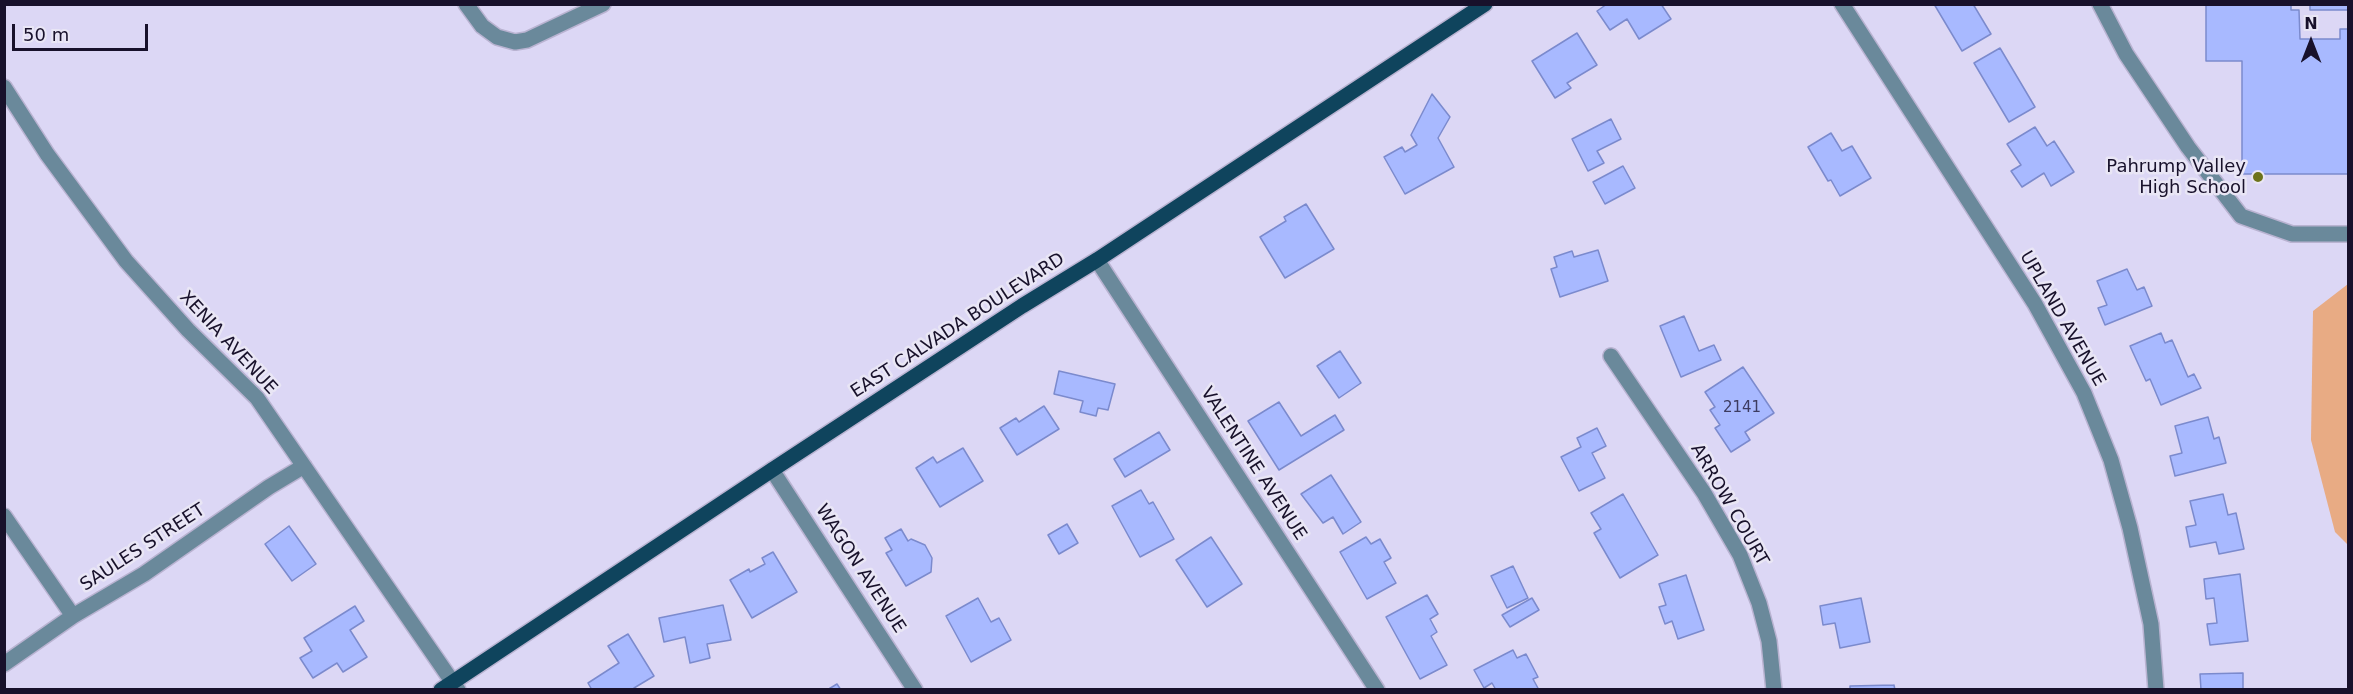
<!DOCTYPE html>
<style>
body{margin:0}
#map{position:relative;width:2353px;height:694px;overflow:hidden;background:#dcd7f5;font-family:"DejaVu Sans",sans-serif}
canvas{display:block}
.frame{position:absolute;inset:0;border:6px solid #18112b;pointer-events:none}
.north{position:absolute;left:2281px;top:12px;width:60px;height:60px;-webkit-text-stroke:4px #e9e6f5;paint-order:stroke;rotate:0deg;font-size:16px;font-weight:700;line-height:24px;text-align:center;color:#18112b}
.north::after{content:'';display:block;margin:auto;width:21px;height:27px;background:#18112b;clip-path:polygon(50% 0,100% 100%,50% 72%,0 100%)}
.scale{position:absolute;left:12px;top:24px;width:136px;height:27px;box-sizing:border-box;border:3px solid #18112b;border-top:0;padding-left:8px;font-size:18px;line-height:21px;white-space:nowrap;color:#18112b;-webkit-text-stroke:4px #e9e6f5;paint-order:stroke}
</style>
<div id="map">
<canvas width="2353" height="694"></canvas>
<div class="frame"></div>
<div class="north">N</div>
<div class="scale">50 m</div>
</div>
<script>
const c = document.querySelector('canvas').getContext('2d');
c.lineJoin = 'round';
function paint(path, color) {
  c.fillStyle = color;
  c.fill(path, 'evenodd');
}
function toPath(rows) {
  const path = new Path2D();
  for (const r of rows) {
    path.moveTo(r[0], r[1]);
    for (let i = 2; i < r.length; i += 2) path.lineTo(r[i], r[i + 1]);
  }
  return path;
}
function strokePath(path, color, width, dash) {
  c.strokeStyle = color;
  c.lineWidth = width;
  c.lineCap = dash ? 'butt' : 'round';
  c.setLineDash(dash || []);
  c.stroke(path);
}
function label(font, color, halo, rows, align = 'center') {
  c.font = font + ' "DejaVu Sans",sans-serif';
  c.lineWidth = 5;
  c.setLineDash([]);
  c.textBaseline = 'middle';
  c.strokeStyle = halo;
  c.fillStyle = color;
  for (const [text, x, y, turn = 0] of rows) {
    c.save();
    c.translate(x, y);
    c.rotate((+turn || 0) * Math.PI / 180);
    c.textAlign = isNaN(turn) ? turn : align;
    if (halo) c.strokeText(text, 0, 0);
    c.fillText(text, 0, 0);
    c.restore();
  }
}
paint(toPath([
 [2348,284,2348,545,2335,532,2311,440,2313,311]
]), '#e8ab84');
const building = toPath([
 [1607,4,1661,4,1671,19,1639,39,1627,19,1610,30,1597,11,1607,4],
 [1934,4,1973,4,1991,34,1962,51,1934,4],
 [2206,4,2291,4,2291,10,2299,10,2300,39,2340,39,2340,29,2348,29,2348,174,2242,174,2242,61,2206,61,2206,4],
 [2310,4,2348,4,2348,10,2310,10,2310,4],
 [1577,33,1597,65,1567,83,1571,88,1555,98,1532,61,1577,33],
 [2000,48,2035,107,2009,122,1974,63,2000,48],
 [1432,94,1450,117,1438,138,1454,167,1405,194,1384,157,1402,147,1405,152,1417,145,1411,135,1432,94],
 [1611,119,1621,139,1597,151,1604,163,1588,171,1572,139,1611,119],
 [2035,127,2047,146,2054,141,2074,172,2051,186,2044,173,2022,187,2011,171,2021,165,2007,144,2035,127],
 [1831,133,1842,151,1852,146,1871,178,1840,196,1831,180,1828,181,1808,147,1831,133],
 [1623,166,1635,188,1605,204,1593,182,1623,166],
 [1306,204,1334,249,1285,278,1260,237,1286,221,1284,217,1306,204],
 [1598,250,1608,281,1560,297,1551,269,1557,267,1554,257,1572,251,1574,257,1598,250],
 [2127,269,2137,290,2144,287,2152,306,2105,325,2098,308,2107,305,2097,281,2127,269],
 [1684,316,1699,351,1714,345,1721,360,1681,377,1660,326,1684,316],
 [2161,333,2165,343,2172,340,2188,377,2194,374,2201,388,2161,405,2150,379,2146,381,2130,346,2161,333],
 [1340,351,1361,383,1339,398,1317,366,1340,351],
 [1743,367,1774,413,1745,432,1750,440,1731,452,1715,428,1720,425,1710,410,1715,407,1705,392,1743,367],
 [1059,371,1115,384,1108,410,1098,408,1096,416,1080,412,1083,401,1054,394,1059,371],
 [1279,402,1301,436,1335,415,1344,430,1279,470,1248,421,1279,402],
 [1044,406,1059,429,1017,455,1000,428,1016,418,1019,422,1044,406],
 [2208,417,2214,439,2219,437,2226,463,2175,476,2170,456,2182,453,2175,426,2208,417],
 [1597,428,1606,446,1592,453,1605,478,1579,491,1561,457,1581,447,1577,438,1597,428],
 [1159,432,1170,450,1125,477,1114,459,1159,432],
 [963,448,983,481,940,507,916,468,933,457,937,463,963,448],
 [1331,475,1361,522,1343,534,1333,517,1323,523,1301,494,1331,475],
 [1141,490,1149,504,1153,502,1174,539,1140,557,1112,506,1141,490],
 [1623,494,1658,555,1620,578,1594,533,1601,529,1591,513,1623,494],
 [2223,494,2228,515,2236,513,2244,549,2219,554,2216,542,2190,547,2186,527,2196,525,2190,501,2223,494],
 [1067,524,1078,543,1059,554,1048,535,1067,524],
 [289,526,316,564,292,581,265,544,289,526],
 [901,529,908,541,911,539,925,545,932,558,931,572,906,586,886,553,892,550,885,538,901,529],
 [1211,537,1242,584,1207,607,1176,560,1211,537],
 [1366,537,1371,544,1380,539,1391,558,1384,562,1396,583,1367,599,1340,552,1366,537],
 [773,552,797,592,752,618,730,580,749,569,750,572,765,564,762,558,773,552],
 [1513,566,1528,598,1507,608,1491,576,1513,566],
 [2240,574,2248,641,2210,645,2207,624,2217,623,2214,598,2206,599,2204,579,2240,574],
 [1686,575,1704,630,1678,639,1672,621,1665,624,1659,607,1666,605,1659,584,1686,575],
 [1427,595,1438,614,1430,619,1437,632,1431,636,1447,665,1420,679,1386,617,1427,595],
 [978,598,991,622,999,618,1011,640,971,662,946,616,978,598],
 [1532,598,1539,610,1510,627,1502,615,1532,598],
 [1861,598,1870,642,1840,648,1835,623,1823,625,1820,606,1861,598],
 [723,605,731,640,707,644,710,658,690,663,685,637,664,642,659,618,723,605],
 [355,606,364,621,350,630,367,657,343,672,337,663,313,678,300,658,312,651,304,638,355,606],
 [628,634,654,676,634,688,635,690,592,690,588,683,619,663,608,646,628,634],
 [1513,650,1517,658,1526,654,1538,677,1533,679,1539,690,1496,690,1492,683,1484,688,1474,670,1513,650],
 [2243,673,2243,690,2201,690,2200,674,2243,673],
 [837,684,841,690,827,690,837,684],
 [1894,685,1895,690,1850,690,1850,686,1894,685]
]);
paint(building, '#a8b9ff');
strokePath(building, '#7b8acd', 1.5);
const minor = toPath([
 [466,4,482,26,497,37,515,42,527,40,603,4],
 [1842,4,2035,304,2084,393,2111,460,2130,528,2151,624,2156,690],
 [2100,4,2126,54,2188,147,2241,216,2292,234,2348,234],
 [4,87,47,154,126,261,188,330,257,398,458,690],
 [1097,260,1377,690],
 [1611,356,1704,493,1740,555,1759,603,1769,641,1774,690],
 [772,470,915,690],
 [4,516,73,616],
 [4,664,73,616,144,574,269,487,304,466]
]);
const major = toPath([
 [441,690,772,470,1022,306,1097,260,1485,4]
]);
strokePath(minor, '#b9b3d1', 18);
strokePath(major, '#b9b3d1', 18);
strokePath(minor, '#6a899b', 15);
strokePath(major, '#0f445d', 15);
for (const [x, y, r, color] of [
 [2258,177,6,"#6d731b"]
]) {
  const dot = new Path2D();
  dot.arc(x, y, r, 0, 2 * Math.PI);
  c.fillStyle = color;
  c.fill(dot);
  strokePath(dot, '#e9e6f5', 2);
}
label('15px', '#3c3b60', null, [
 ["2141",1742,408]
]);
label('18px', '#18112b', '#e9e6f5', [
 ["Pahrump Valley",2246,167],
 ["High School",2246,188]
], 'right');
label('18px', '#18112b', '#e9e6f5', [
 ["UPLAND AVENUE",2062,319,60],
 ["EAST CALVADA BOULEVARD",958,326,-33],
 ["XENIA AVENUE",228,343,47],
 ["VALENTINE AVENUE",1253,464,57],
 ["ARROW COURT",1729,505,60],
 ["SAULES STREET",143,548,-33],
 ["WAGON AVENUE",860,569,57]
]);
</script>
